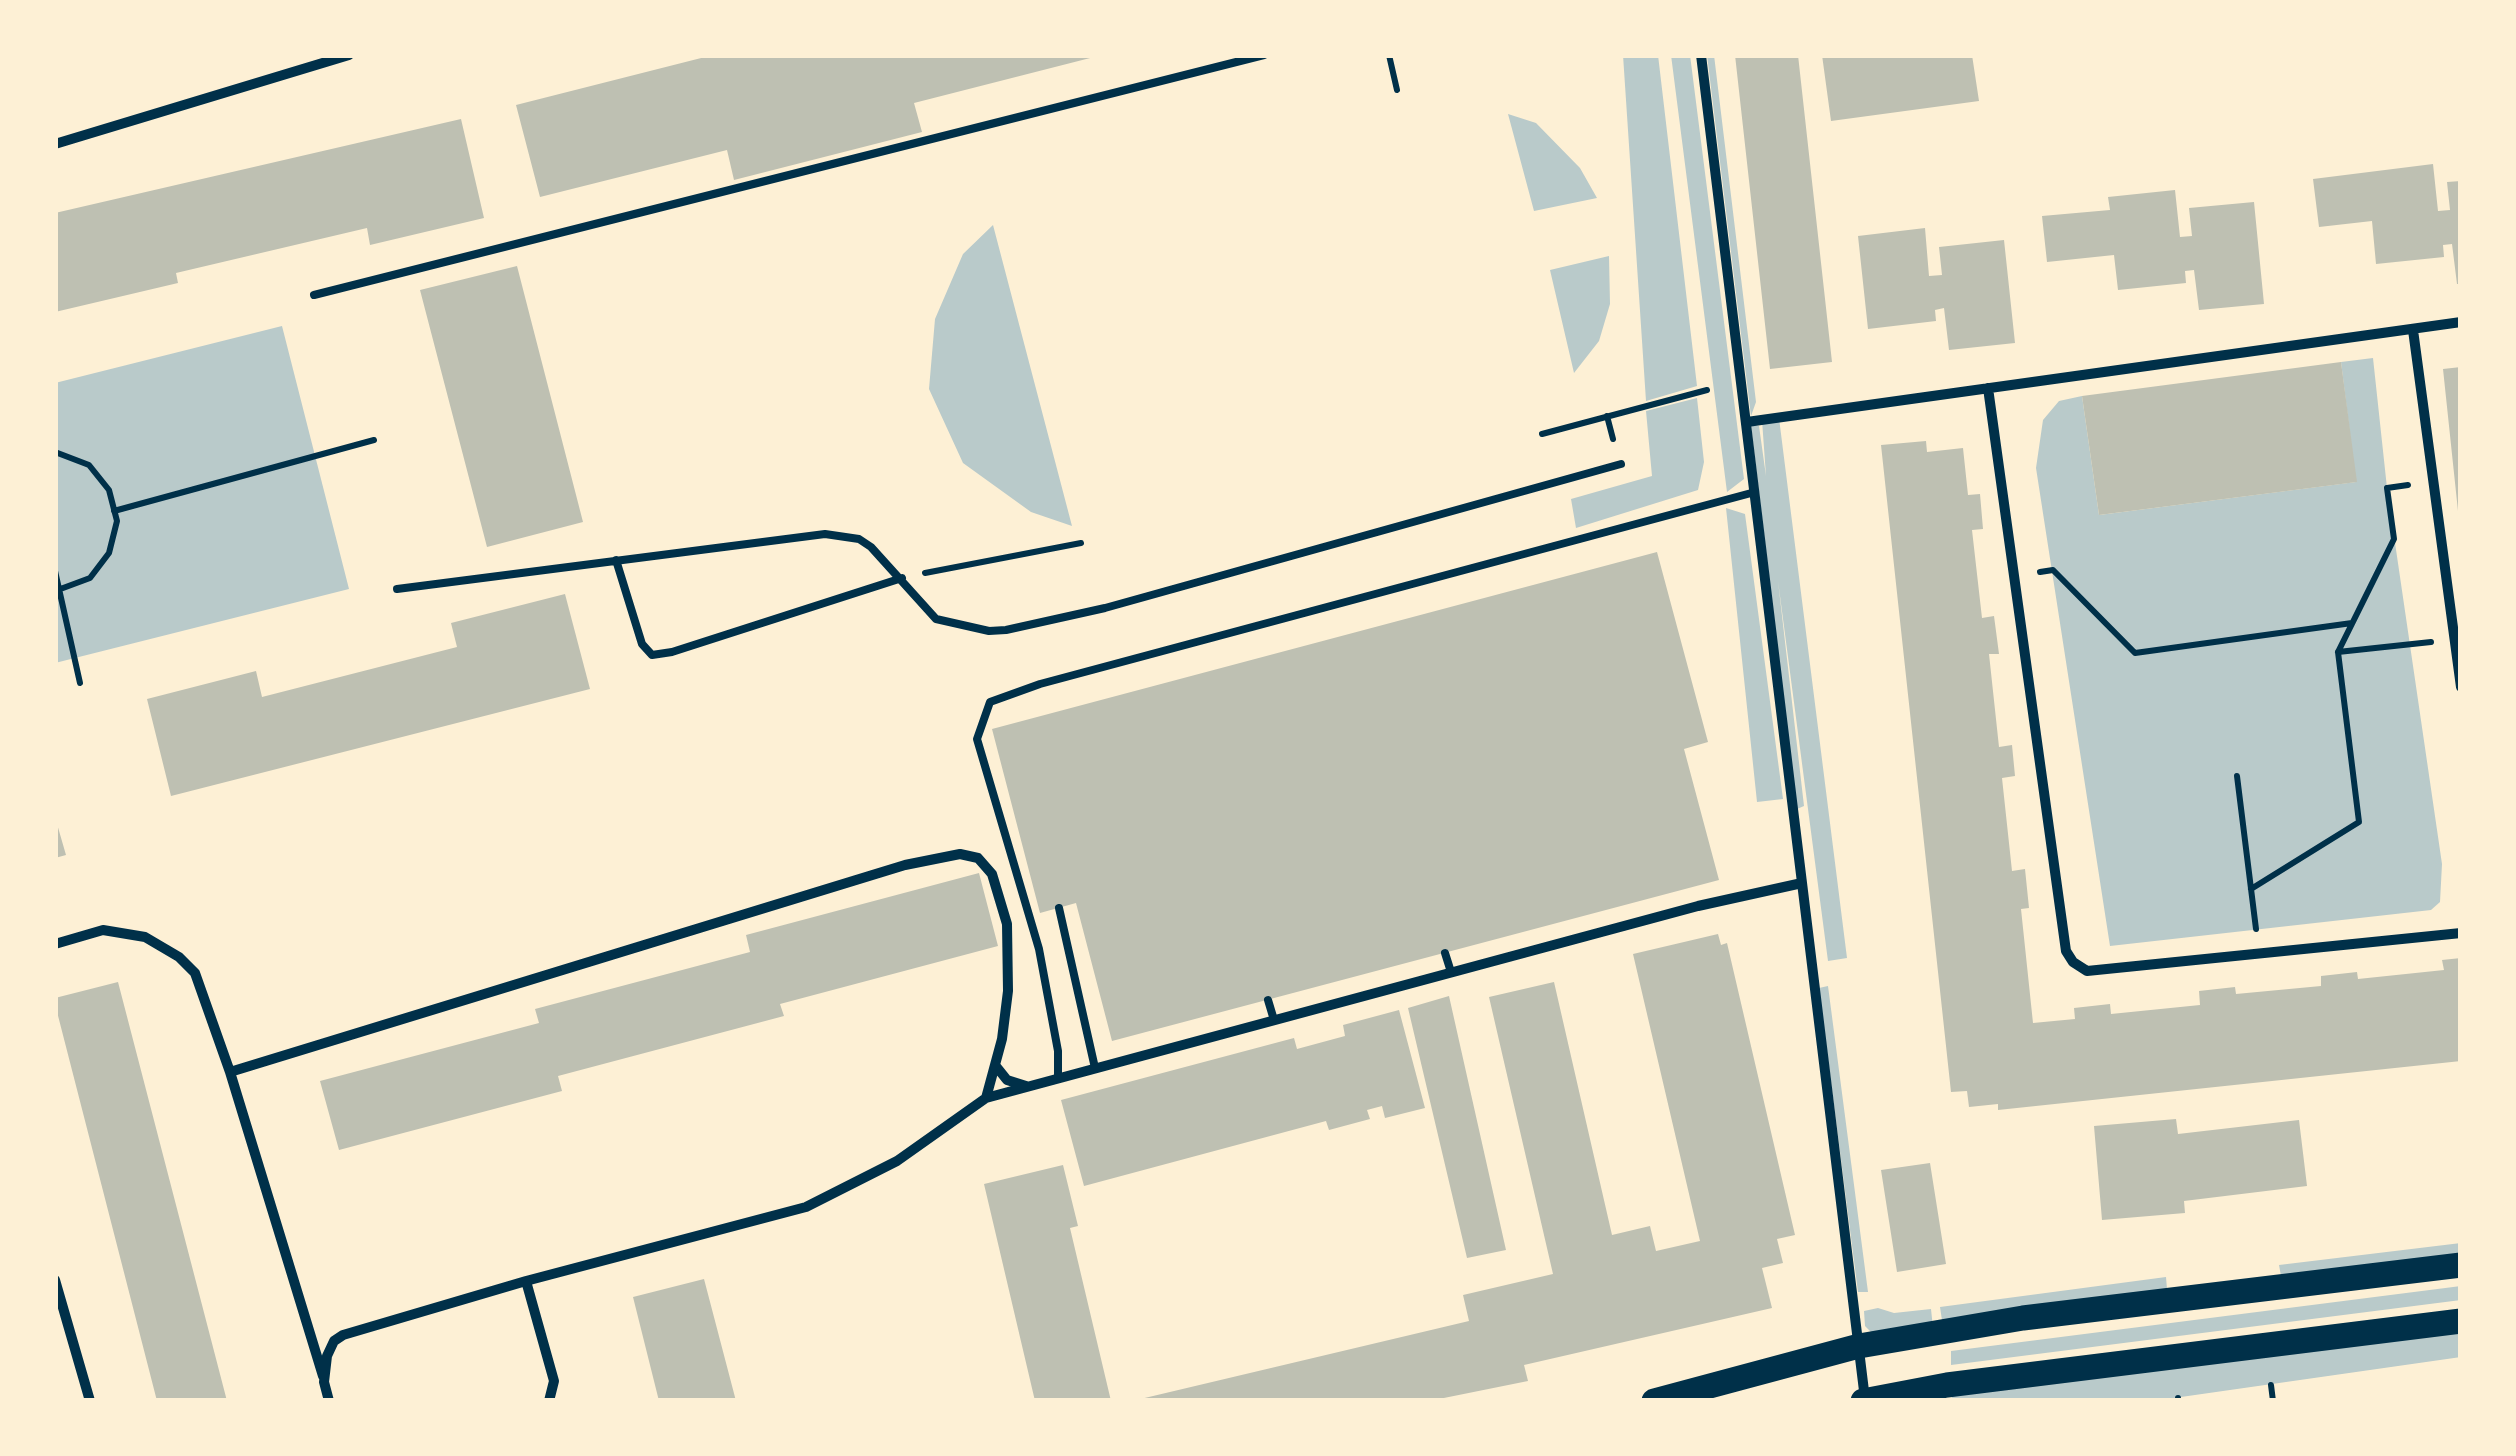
<!DOCTYPE html>
<style>
body{margin:0}
#map{position:relative;width:2516px;height:1456px;overflow:hidden;background:#fdf0d5;font-family:Manrope,sans-serif}
canvas{display:block}
.frame{position:absolute;inset:0;border:58px solid #fdf0d5;pointer-events:none}
</style>
<div id="map">
<canvas width="2516" height="1456"></canvas>
<div class="frame"></div>
</div>
<script>
const c = document.querySelector('canvas').getContext('2d');
c.lineJoin = 'round';
function paint(path, color) {
  c.fillStyle = color;
  c.fill(path, 'evenodd');
}
function toPath(rows) {
  const path = new Path2D();
  for (const r of rows) {
    path.moveTo(r[0], r[1]);
    for (let i = 2; i < r.length; i += 2) path.lineTo(r[i], r[i + 1]);
  }
  return path;
}
function strokePath(path, color, width, dash) {
  c.strokeStyle = color;
  c.lineWidth = width;
  c.lineCap = dash ? 'butt' : 'round';
  c.setLineDash(dash || []);
  c.stroke(path);
}
paint(toPath([
 [1623,55,1658,55,1697,386,1646,401],
 [1671,55,1690,55,1744,479,1727,492],
 [1707,55,1714,55,1756,402,1751,416],
 [1508,114,1536,123,1580,168,1597,198,1534,211],
 [993,225,1072,526,1031,512,963,463,929,389,935,319,963,254],
 [1609,256,1610,304,1599,341,1574,373,1550,270],
 [282,326,349,589,55,663,55,383],
 [2373,358,2387,488,2442,864,2440,902,2431,910,2110,946,2036,468,2043,420,2059,401,2082,396,2099,515,2356,482,2341,362],
 [1697,398,1704,462,1698,490,1576,528,1571,499,1652,476,1646,411],
 [1779,418,1847,958,1828,961,1778,581,1804,806,1797,809,1751,425,1759,426,1766,476,1762,420],
 [1726,508,1745,514,1783,799,1757,802],
 [1828,986,1868,1292,1858,1292,1819,988],
 [2461,1243,2461,1260,2281,1276,2279,1265],
 [2166,1277,2167,1289,1943,1327,1940,1307],
 [2461,1286,2461,1300,1951,1365,1951,1351],
 [1878,1308,1894,1313,1931,1309,1933,1328,1874,1335,1865,1326,1864,1311],
 [2461,1330,2461,1357,2153,1401,1953,1401,1951,1394]
]), '#b9caca');
paint(toPath([
 [713,55,1098,55,1098,56,914,103,922,132,734,180,727,150,540,197,516,105],
 [1735,55,1798,55,1832,362,1770,369],
 [1822,55,1972,55,1979,101,1831,121],
 [461,119,484,218,370,245,367,228,176,273,178,283,55,312,55,213],
 [2433,164,2438,211,2450,210,2447,182,2461,181,2461,284,2457,284,2452,244,2443,245,2444,257,2376,264,2372,221,2319,227,2313,179],
 [2175,190,2180,237,2192,236,2189,208,2254,202,2264,304,2199,310,2194,270,2185,271,2186,283,2118,290,2114,255,2047,262,2042,216,2110,210,2108,197],
 [1925,228,1929,276,1942,275,1939,247,2004,240,2015,343,1949,350,1944,308,1935,310,1936,321,1868,329,1858,236],
 [517,266,583,522,487,547,420,290],
 [2341,362,2357,482,2099,515,2082,396],
 [2461,367,2461,511,2458,511,2443,369],
 [1926,441,1927,452,1963,448,1968,495,1980,494,1983,529,1972,530,1982,618,1994,616,1999,654,1989,654,1999,747,2012,745,2015,776,2002,778,2012,871,2025,869,2029,908,2021,909,2033,1023,2075,1019,2074,1008,2110,1004,2111,1014,2200,1005,2199,991,2235,987,2236,994,2321,986,2321,976,2357,972,2358,979,2444,970,2442,960,2461,958,2461,1061,1998,1110,1998,1104,1969,1107,1967,1091,1951,1092,1881,445],
 [1657,552,1708,742,1684,749,1719,880,1112,1041,1076,903,1040,913,992,729],
 [565,594,590,689,171,796,147,699,256,671,262,697,457,647,451,623],
 [55,817,66,855,55,858],
 [979,873,998,946,780,1004,784,1016,558,1076,562,1091,339,1150,320,1081,539,1023,535,1009,750,952,746,935],
 [1718,934,1721,945,1727,943,1795,1235,1777,1239,1783,1263,1762,1268,1772,1308,1524,1365,1528,1381,1429,1401,1132,1401,1469,1321,1463,1295,1553,1274,1489,997,1554,982,1612,1235,1650,1226,1656,1251,1700,1241,1633,954],
 [118,982,227,1401,157,1401,55,1004,55,998],
 [1449,996,1506,1250,1467,1258,1408,1008],
 [1399,1010,1425,1108,1385,1118,1382,1106,1367,1110,1370,1119,1329,1130,1326,1121,1084,1186,1061,1100,1294,1038,1297,1049,1345,1036,1343,1025],
 [2176,1119,2178,1134,2299,1120,2307,1186,2184,1201,2185,1213,2102,1220,2094,1126],
 [1930,1163,1946,1264,1897,1272,1881,1170],
 [1063,1165,1078,1226,1070,1228,1111,1401,1035,1401,984,1184],
 [704,1279,736,1401,659,1401,633,1297]
]), '#bec0b2');
strokePath(toPath([
 [1389,55,1397,90],
 [1607,416,1613,439],
 [1542,434,1707,390],
 [55,452,89,465,109,490,117,521,109,553,90,578,55,591],
 [2408,485,2387,488,2394,539,2338,652,2431,642],
 [114,511,374,440],
 [55,571,80,683],
 [2040,572,2053,570,2135,653,2352,623],
 [925,573,1081,543],
 [2237,776,2256,929],
 [2251,889,2359,822,2338,652],
 [2271,1385,2273,1401],
 [2178,1401,2178,1398]
]), '#003049', 6);
strokePath(toPath([
 [314,295,1264,55],
 [616,560,642,644,652,655,672,652,902,578],
 [397,589,825,534,859,539,871,547,936,619,989,631,1006,630,1105,608,1621,464],
 [1059,908,1095,1068],
 [1445,953,1451,972],
 [1268,1000,1274,1020],
 [1058,1078,1058,1051,1039,949,977,739,990,702,1040,684,1755,492]
]), '#003049', 8);
strokePath(toPath([
 [1701,55,1865,1399],
 [55,144,349,55],
 [2413,330,2461,687],
 [1988,388,2066,951,2073,962,2087,971,2461,933],
 [1747,422,2461,322],
 [55,944,103,930,145,937,179,957,195,973,230,1072],
 [995,1065,1007,1080,1026,1086],
 [55,1280,90,1401],
 [526,1281,554,1381,549,1401],
 [323,1376,230,1072,905,865,960,854,978,858,992,874,1007,924,1008,991,1002,1039,986,1098],
 [329,1401,324,1382,327,1356,334,1341,343,1335,526,1281,806,1207,897,1161,986,1098,1698,906,1802,883]
]), '#003049', 10);
strokePath(toPath([
 [1654,1401,1859,1346,2023,1318,2461,1265],
 [1863,1401,1947,1385,2461,1321]
]), '#003049', 25);
</script>
